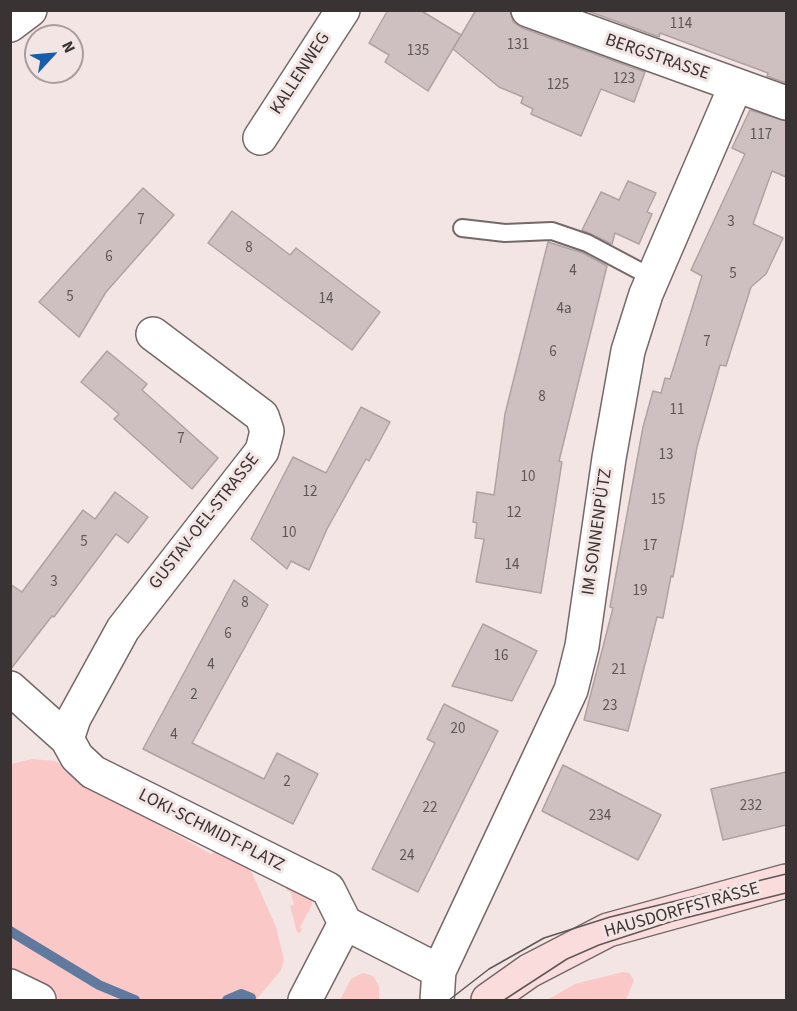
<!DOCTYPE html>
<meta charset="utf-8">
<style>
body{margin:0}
#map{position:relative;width:797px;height:1011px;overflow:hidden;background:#f3e5e4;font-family:"Source Sans 3",sans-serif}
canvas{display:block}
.frame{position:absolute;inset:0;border:12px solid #393333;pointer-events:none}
.north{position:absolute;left:24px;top:24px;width:60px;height:60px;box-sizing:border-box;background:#f3e5e4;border:2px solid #a99e9d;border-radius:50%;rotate:64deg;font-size:16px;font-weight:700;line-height:24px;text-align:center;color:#393333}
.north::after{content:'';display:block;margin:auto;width:21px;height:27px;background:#165dac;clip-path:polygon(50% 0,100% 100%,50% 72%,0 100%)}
</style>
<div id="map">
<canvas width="797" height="1011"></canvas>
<div class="frame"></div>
<div class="north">N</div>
</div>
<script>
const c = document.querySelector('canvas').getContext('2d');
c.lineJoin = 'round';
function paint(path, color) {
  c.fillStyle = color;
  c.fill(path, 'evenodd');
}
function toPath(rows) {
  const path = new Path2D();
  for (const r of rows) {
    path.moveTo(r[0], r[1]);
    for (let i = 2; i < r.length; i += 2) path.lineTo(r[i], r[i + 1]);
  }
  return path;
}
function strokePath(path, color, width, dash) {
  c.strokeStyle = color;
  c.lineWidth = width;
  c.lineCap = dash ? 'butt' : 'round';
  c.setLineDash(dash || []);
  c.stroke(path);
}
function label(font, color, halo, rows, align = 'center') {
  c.font = font + ' "Source Sans 3",sans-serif';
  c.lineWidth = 6;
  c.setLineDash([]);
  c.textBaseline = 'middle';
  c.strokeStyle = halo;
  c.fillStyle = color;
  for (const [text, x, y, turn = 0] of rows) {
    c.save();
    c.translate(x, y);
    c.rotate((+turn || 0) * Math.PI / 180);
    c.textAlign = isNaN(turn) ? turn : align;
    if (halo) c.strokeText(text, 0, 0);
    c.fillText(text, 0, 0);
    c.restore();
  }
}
paint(toPath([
 [32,759,55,761,63,766,64,771,211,854,222,849,249,866,276,927,284,960,281,970,256,1000,61,1000,11,973,11,764],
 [282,879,311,896,312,905,300,927,302,929,300,933,297,932,290,906,294,905,290,891,287,891],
 [623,972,629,973,634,980,626,1000,547,1000,575,984],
 [363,973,373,976,379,986,379,1000,340,1000,351,979]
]), '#f9c8c7');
strokePath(toPath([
 [10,931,99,985,135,1000],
 [227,1000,241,994,251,998]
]), '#607a9f', 10);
const building = toPath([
 [388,10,420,10,461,35,428,91,385,62,389,55,369,43,388,10],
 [476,10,510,10,513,22,522,28,645,72,634,102,601,89,581,136,531,114,533,109,521,103,523,97,499,87,453,49,476,10],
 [585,10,786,10,786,83,767,76,768,73,660,33,659,37,585,10],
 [750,110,786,121,786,177,772,171,753,224,783,238,766,274,751,287,726,366,720,365,697,447,673,577,671,576,663,618,657,617,628,731,584,720,613,608,610,607,643,427,653,391,661,393,665,378,670,379,702,276,691,270,745,154,732,148,750,110],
 [628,181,656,193,647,212,652,214,639,244,615,233,612,244,582,230,601,192,619,200,628,181],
 [143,188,174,215,106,292,79,337,39,302,143,188],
 [232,211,290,255,296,248,380,312,352,350,208,243,232,211],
 [548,242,583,253,607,266,559,461,562,462,541,593,476,582,484,539,475,538,477,523,473,522,477,492,494,495,505,414,548,242],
 [107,351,147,384,142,390,218,458,192,489,114,419,119,414,81,382,107,351],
 [361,407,390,422,369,461,366,459,327,529,309,570,291,561,287,569,251,539,293,457,326,473,361,407],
 [115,492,148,517,128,543,116,534,54,617,52,616,10,670,10,584,22,592,83,510,95,519,115,492],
 [234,580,268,605,192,743,264,779,277,753,318,774,293,824,143,749,234,580],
 [483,624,537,651,512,701,452,686,483,624],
 [444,704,498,731,418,892,372,869,435,743,427,739,444,704],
 [563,765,661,815,638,860,542,811,563,765],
 [786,772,786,825,723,840,711,789,786,772]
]);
paint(building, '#cec0c0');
strokePath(building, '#afa2a1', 1.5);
const lane = toPath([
 [462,228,505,233,552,231,587,243,653,278]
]);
const street = toPath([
 [528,10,786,103],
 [10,25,30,10],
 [260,138,343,10],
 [153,334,262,416,267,431,262,451,123,629,74,718,67,739,77,757,93,772,328,889,345,923,439,971],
 [10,688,67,739],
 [10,986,39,1000],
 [305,1000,345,923],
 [437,1000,439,971,571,690,582,646,609,458,628,351,646,294,736,85]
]);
const secondary = toPath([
 [488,1000,529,971,608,930,786,881]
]);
strokePath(lane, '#756868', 20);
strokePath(street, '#756868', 36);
strokePath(secondary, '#756868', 36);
strokePath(lane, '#fff', 16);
strokePath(street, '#fff', 33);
strokePath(secondary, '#fbdcdc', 33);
strokePath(toPath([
 [449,1000,489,969,544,938,610,917,786,874],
 [504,1000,567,959,599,945,673,921,786,893]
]), '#5f5757', 1.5);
label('15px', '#5e5656', null, [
 ["114",681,25],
 ["131",518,46],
 ["135",418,52],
 ["123",624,80],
 ["125",558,86],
 ["117",761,136],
 ["7",141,221],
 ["3",731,223],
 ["8",249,249],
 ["6",109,258],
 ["4",573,272],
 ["5",733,275],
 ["5",70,298],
 ["14",326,300],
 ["4a",564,310],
 ["7",707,343],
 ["6",553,353],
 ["8",542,398],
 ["11",677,411],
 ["7",181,440],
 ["13",666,456],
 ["10",528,478],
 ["12",310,493],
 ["15",658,501],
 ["12",514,514],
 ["10",289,534],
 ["5",84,543],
 ["17",650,547],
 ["14",512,566],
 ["3",54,583],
 ["19",640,592],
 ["8",245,604],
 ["6",228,635],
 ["16",501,657],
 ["4",211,666],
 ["21",619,671],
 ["2",194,696],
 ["23",610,707],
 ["20",458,730],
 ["4",174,736],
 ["2",287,783],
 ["232",751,807],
 ["22",430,809],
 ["234",600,817],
 ["24",407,857]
]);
label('18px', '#393333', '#f3e5e4', [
 ["BERGSTRASSE",657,58,19],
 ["KALLENWEG",301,74,-57],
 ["GUSTAV-OEL-STRASSE",205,522,-52],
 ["IM SONNENPÜTZ",598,532,-82],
 ["LOKI-SCHMIDT-PLATZ",211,831,27],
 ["HAUSDORFFSTRASSE",682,911,-16]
]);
</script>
